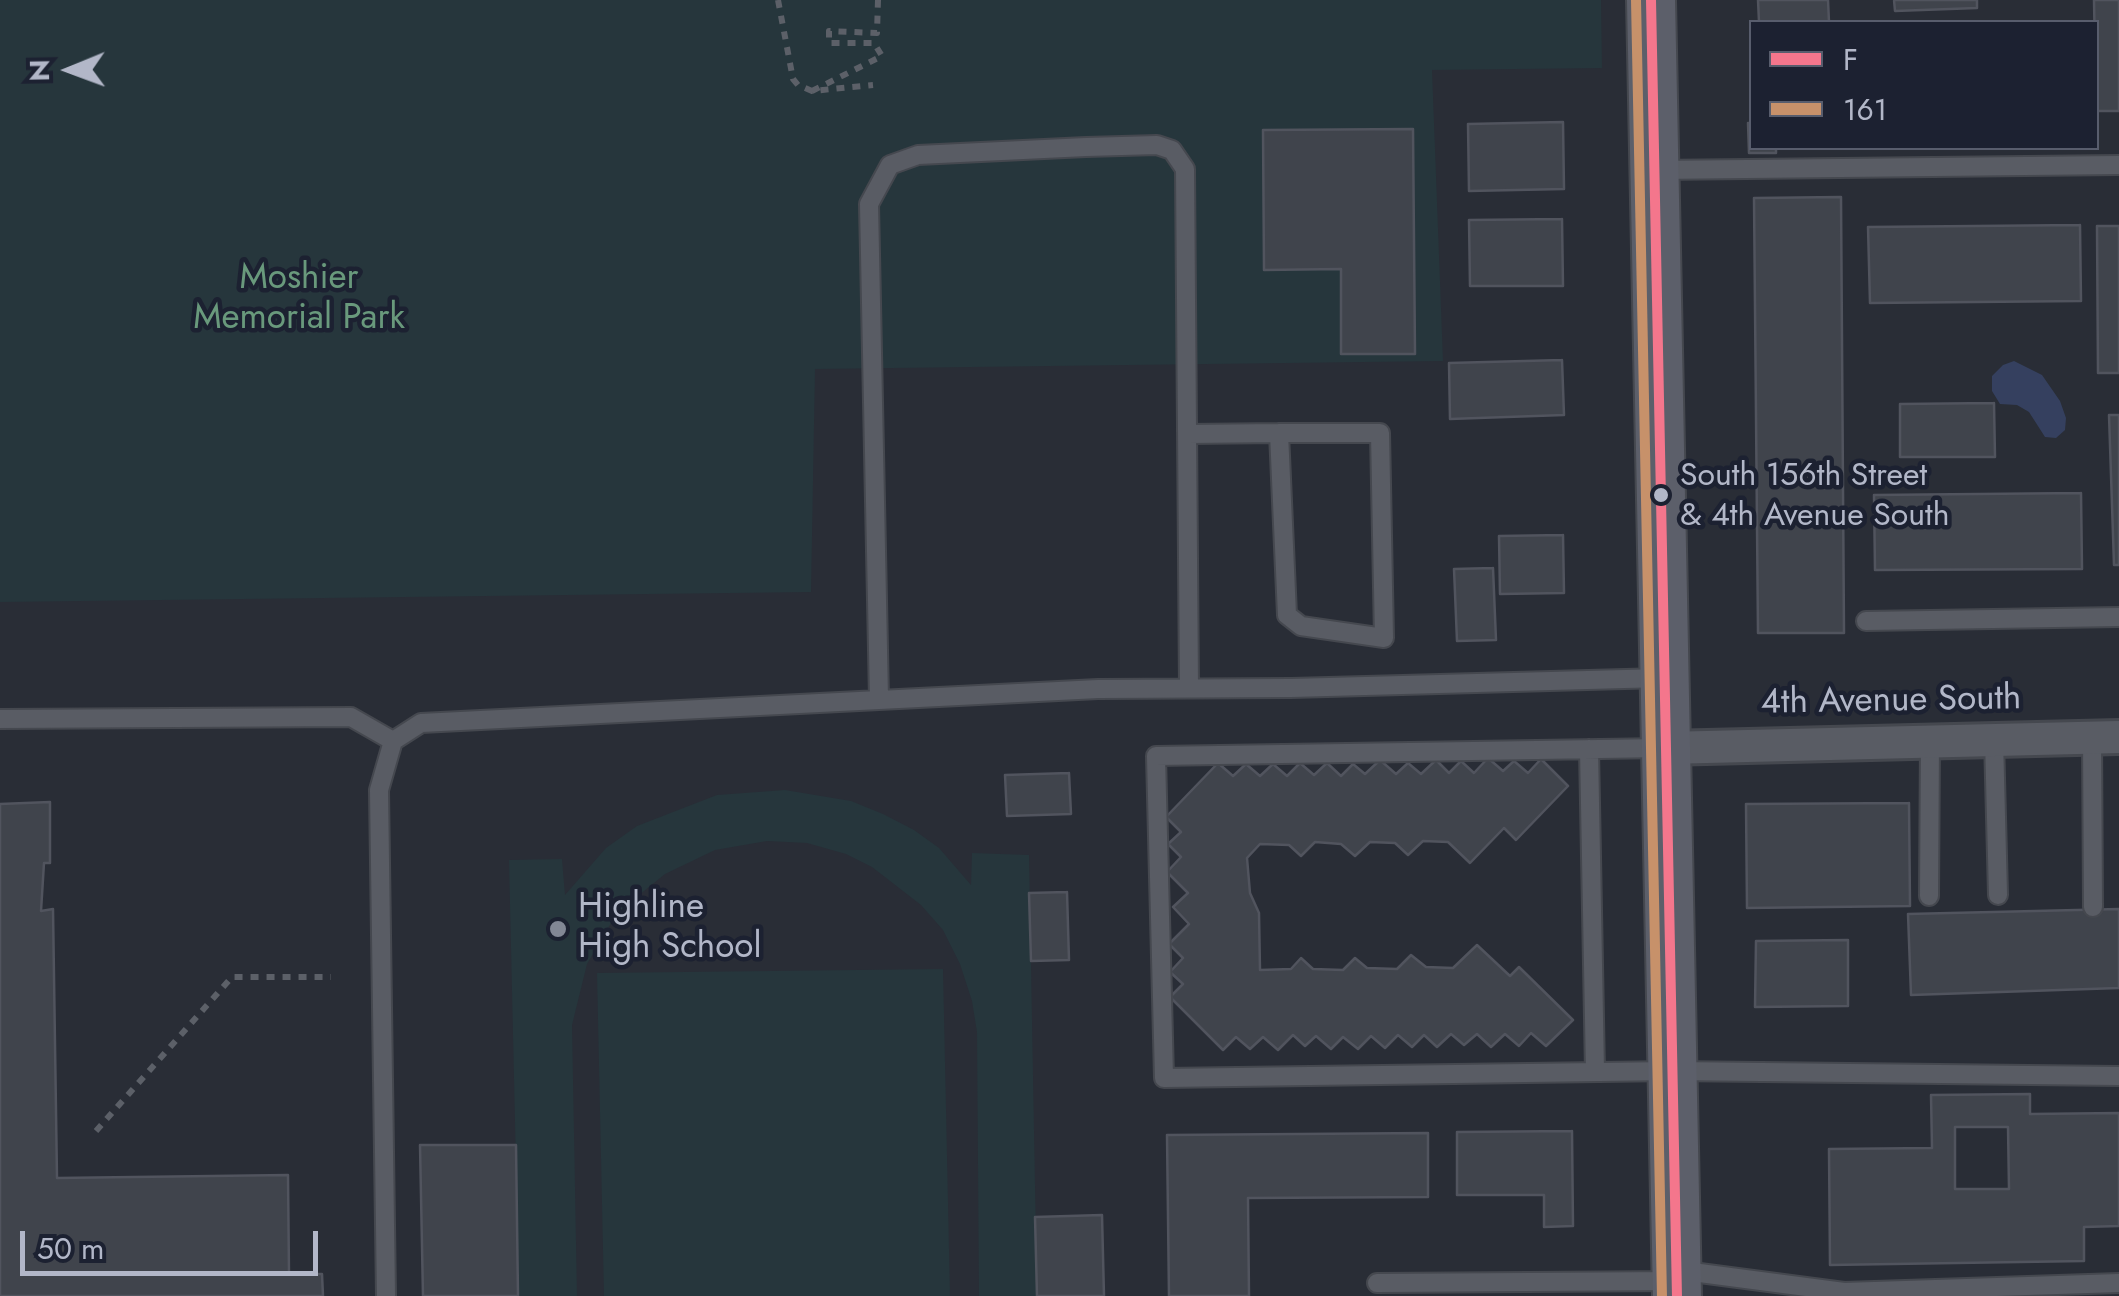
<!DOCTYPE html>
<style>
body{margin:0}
#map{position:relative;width:2119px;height:1296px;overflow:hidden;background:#292d36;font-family:Jost,sans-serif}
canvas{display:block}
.legend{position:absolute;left:1749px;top:20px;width:350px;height:130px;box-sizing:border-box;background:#1c2131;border:2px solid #585d6d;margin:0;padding:12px 18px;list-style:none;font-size:30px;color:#b2b7c8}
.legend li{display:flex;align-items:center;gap:20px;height:50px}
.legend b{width:50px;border:2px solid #585d6d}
.north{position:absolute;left:20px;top:20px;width:100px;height:100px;-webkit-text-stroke:8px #1c2131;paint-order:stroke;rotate:269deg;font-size:28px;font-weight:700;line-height:40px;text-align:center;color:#b2b7c8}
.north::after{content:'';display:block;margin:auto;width:35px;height:45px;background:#b2b7c8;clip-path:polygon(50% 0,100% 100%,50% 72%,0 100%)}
.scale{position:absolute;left:20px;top:1231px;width:298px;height:45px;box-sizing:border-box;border:5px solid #b2b7c8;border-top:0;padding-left:12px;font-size:30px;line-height:35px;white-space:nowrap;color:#b2b7c8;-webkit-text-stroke:8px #1c2131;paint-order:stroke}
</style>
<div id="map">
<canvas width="2119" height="1296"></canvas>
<ul class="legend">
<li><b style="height:12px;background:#f4768c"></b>F</li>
<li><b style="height:12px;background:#c7916a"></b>161</li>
</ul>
<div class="north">N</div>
<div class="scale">50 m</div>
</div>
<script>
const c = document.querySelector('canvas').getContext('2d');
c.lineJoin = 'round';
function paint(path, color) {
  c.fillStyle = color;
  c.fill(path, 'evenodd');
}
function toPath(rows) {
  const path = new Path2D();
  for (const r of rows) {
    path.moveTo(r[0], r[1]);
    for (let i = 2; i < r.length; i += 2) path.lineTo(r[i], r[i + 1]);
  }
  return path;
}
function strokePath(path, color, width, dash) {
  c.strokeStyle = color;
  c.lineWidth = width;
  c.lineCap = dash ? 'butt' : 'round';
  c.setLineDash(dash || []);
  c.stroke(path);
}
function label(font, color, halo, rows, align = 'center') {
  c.font = font + ' Jost,sans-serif';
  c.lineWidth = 9;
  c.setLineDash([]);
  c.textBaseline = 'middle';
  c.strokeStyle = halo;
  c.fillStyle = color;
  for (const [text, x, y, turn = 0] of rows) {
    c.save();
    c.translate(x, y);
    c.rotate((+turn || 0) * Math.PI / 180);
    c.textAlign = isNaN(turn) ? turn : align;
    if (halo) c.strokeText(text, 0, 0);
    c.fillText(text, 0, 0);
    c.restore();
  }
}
paint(toPath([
 [0,0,1601,0,1602,68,1432,70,1443,361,815,369,811,592,0,602],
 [785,790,851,801,883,814,914,830,939,848,971,885,972,853,1029,855,1037,1296,979,1296,977,1032,972,1001,960,964,943,930,921,905,872,867,846,854,807,843,767,841,715,850,665,874,617,913,587,964,572,1025,577,1296,519,1296,509,860,562,859,565,895,606,848,637,826,717,795],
 [943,969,950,1296,604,1296,597,973]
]), '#26363c');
paint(toPath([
 [2014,361,2042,375,2060,401,2066,418,2065,430,2056,438,2045,437,2029,412,2017,405,2000,404,1992,391,1992,376,2003,365]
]), '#35405f');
const building = toPath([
 [1758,0,1828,0,1829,22,1759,22,1758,0],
 [1894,0,1977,0,1977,8,1895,11,1894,0],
 [2094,0,2119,0,2119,111,2096,111,2094,0],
 [1563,122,1564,189,1469,191,1468,124,1563,122],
 [1748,123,1752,123,1752,148,1776,148,1776,153,1749,153,1748,123],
 [1413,129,1415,354,1341,354,1341,269,1264,270,1263,130,1413,129],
 [1841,197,1844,633,1758,633,1754,198,1841,197],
 [1562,219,1563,286,1470,286,1469,220,1562,219],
 [2080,225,2081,301,1870,303,1868,227,2080,225],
 [2097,226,2119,226,2119,373,2098,373,2097,226],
 [1562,360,1564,415,1450,419,1449,363,1562,360],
 [1994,403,1995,457,1900,457,1900,404,1994,403],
 [2109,415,2119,415,2119,565,2114,565,2109,415],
 [2081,493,2082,569,1875,570,1874,495,2081,493],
 [1563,535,1564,593,1500,594,1499,536,1563,535],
 [1493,568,1496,640,1457,641,1454,569,1493,568],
 [1488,758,1503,771,1514,761,1528,773,1541,759,1568,786,1516,840,1504,828,1470,863,1448,842,1423,841,1408,855,1395,843,1370,842,1355,856,1341,844,1315,842,1301,856,1289,845,1260,844,1247,858,1250,893,1259,913,1260,970,1291,969,1301,958,1313,969,1343,970,1355,958,1367,968,1397,969,1411,955,1426,967,1453,968,1477,945,1510,976,1519,967,1573,1020,1546,1046,1531,1033,1519,1046,1505,1034,1491,1047,1477,1034,1464,1045,1451,1034,1437,1047,1424,1035,1412,1047,1398,1035,1385,1048,1371,1036,1358,1049,1343,1037,1331,1049,1316,1036,1305,1046,1293,1035,1278,1050,1263,1037,1250,1049,1236,1037,1223,1050,1170,997,1183,984,1170,972,1183,958,1169,944,1189,924,1173,907,1188,893,1167,872,1181,857,1168,844,1181,832,1166,817,1218,763,1233,776,1246,764,1260,776,1273,764,1287,776,1300,763,1314,775,1327,763,1341,776,1353,764,1365,774,1380,760,1396,774,1408,763,1421,774,1436,760,1449,773,1461,761,1474,773,1488,758],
 [1069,773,1071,814,1007,816,1005,775,1069,773],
 [50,802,50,863,44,863,41,911,53,909,57,1178,288,1175,289,1274,322,1274,323,1296,0,1296,0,804,50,802],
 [1909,803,1910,906,1747,908,1746,804,1909,803],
 [1067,892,1069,960,1031,961,1029,893,1067,892],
 [2119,909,2119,988,1911,995,1908,914,2119,909],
 [1848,940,1848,1006,1755,1007,1756,941,1848,940],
 [2030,1094,2030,1114,2119,1113,2119,1226,2084,1227,2084,1261,1830,1265,1829,1149,1932,1148,1931,1095,2030,1094],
 [1955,1127,2008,1127,2009,1189,1955,1189,1955,1127],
 [1572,1131,1573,1226,1544,1227,1544,1195,1457,1195,1457,1132,1572,1131],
 [1428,1133,1428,1197,1248,1198,1249,1296,1169,1296,1167,1135,1428,1133],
 [420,1145,516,1145,518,1296,423,1296,420,1145],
 [1102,1215,1104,1296,1037,1296,1035,1217,1102,1215]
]);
paint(building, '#40444c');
strokePath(building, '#51545e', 2.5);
const lane = toPath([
 [1655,170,2119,165],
 [1279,433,1380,433,1384,638,1301,626,1287,615,1279,433],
 [1188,434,1279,433],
 [1866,621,2119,617],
 [879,699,869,204,890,165,918,155,1086,147,1157,145,1172,150,1185,169,1189,688],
 [0,719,351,717,393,741],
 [2092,737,2093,907],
 [1994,739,1998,895],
 [1663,748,1156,756,1164,1078,1672,1071,2119,1076],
 [1589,749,1595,1072],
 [1929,896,1930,741],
 [1677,1270,1844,1292,2119,1283],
 [1377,1283,1677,1281],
 [386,1296,379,790,393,741,421,723,1098,689,1291,688,1662,678]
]);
const street = toPath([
 [1665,748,2119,737]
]);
const secondary = toPath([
 [1651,0,1677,1296]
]);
strokePath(lane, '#45484f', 22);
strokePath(street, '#45484f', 38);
strokePath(secondary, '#45484f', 52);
strokePath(toPath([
 [778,0,793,79,798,85,812,91,873,85],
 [812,91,882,56,874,43,829,43,829,31,877,33,878,0],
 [96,1131,232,977,331,977]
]), '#5c6068', 6, [8, 8]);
strokePath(lane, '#595c64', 18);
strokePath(street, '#595c64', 32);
strokePath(secondary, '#5c5f6a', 48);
strokePath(toPath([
 [1651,0,1677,1296]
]), '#f4768c', 10);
strokePath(toPath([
 [1636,0,1662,1296]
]), '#c7916a', 10);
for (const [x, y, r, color] of [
 [1661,495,9,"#b2b7c8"],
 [558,929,10,"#828795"]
]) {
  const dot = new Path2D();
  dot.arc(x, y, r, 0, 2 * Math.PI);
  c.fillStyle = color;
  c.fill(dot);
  strokePath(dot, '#1c2131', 4);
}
label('32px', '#b2b7c8', '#1c2131', [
 ["South 156th Street",1680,477],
 ["& 4th Avenue South",1680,517]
], 'left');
label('35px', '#69997c', '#1c2131', [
 ["Moshier",299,280],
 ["Memorial Park",299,320]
]);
label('35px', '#b2b7c8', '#1c2131', [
 ["4th Avenue South",1891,702,-1]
]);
label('35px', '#b2b7c8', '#1c2131', [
 ["Highline",578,909],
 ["High School",578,949]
], 'left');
</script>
